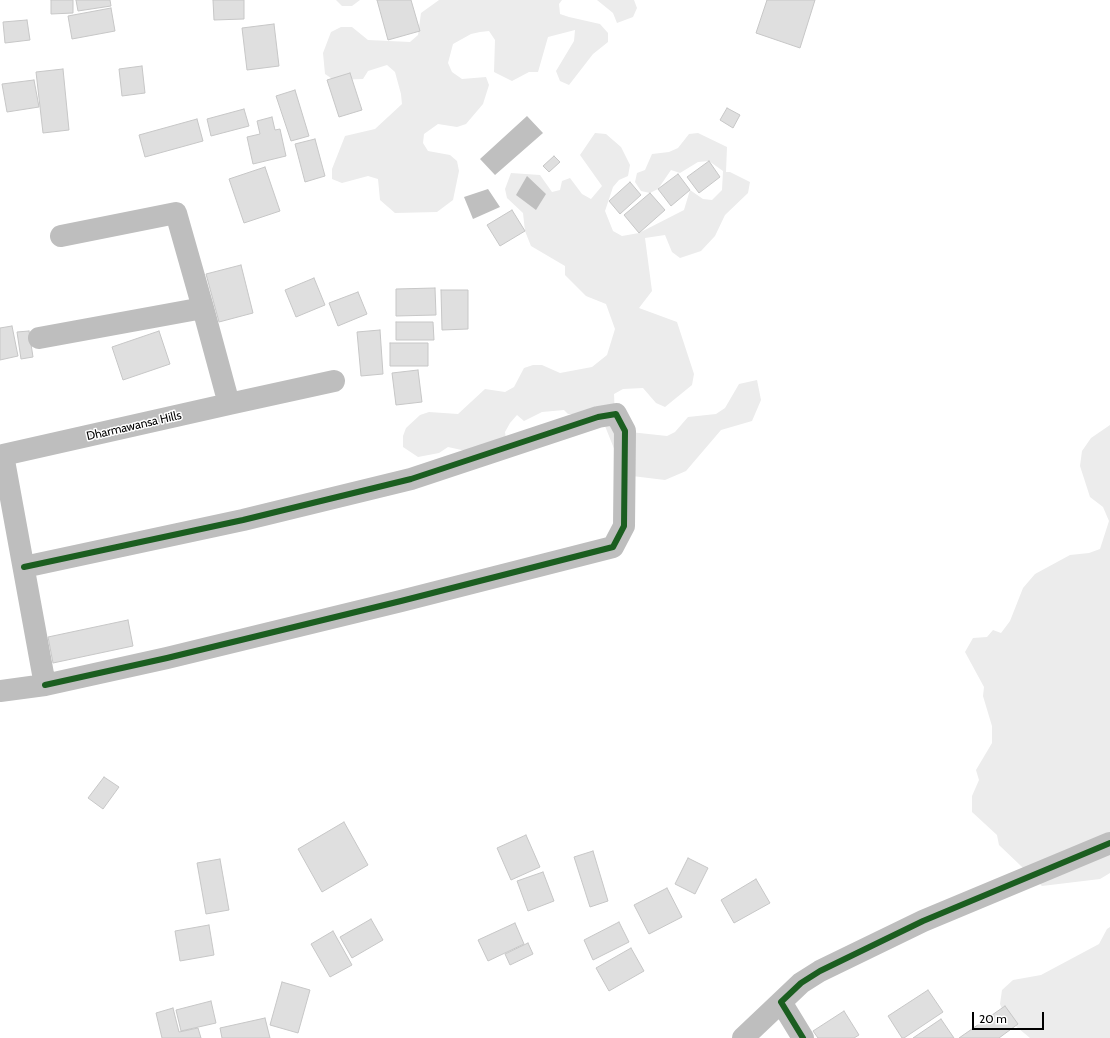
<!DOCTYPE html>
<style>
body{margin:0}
#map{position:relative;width:1110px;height:1038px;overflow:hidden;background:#fff;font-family:Cabin,sans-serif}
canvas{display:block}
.scale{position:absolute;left:972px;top:1012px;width:72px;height:18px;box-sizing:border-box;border:2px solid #000;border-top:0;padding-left:5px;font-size:12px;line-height:14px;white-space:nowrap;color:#000;-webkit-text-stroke:3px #fff;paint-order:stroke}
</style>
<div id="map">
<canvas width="1110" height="1038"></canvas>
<div class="scale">20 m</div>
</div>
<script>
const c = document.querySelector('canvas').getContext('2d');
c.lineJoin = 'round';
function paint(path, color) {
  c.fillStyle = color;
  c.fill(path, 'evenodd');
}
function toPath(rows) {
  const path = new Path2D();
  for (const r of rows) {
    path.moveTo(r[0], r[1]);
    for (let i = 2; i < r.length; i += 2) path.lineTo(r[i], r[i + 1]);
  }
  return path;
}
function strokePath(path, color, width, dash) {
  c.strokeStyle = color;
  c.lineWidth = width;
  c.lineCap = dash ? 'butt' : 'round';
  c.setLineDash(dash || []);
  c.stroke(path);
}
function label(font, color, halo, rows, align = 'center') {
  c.font = font + ' Cabin,sans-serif';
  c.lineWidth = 3;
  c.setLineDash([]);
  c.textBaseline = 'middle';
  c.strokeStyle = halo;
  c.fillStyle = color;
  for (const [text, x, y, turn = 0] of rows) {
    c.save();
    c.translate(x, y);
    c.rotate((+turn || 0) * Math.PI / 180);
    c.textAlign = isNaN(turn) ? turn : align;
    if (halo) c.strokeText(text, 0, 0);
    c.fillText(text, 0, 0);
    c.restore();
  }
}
paint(toPath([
 [336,0,360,0,352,6,342,6],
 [439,0,562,0,559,4,560,14,569,17,600,24,608,33,608,42,593,54,569,85,560,81,556,71,574,41,575,30,548,37,538,72,529,72,512,81,494,72,495,40,489,31,480,32,471,34,453,44,448,63,452,72,462,79,486,77,489,85,483,104,466,124,457,127,438,124,424,134,423,143,428,151,450,155,457,161,459,171,453,200,437,212,395,213,380,200,378,179,368,176,342,183,332,179,332,169,345,136,375,129,402,104,401,94,395,72,387,65,368,71,363,79,334,80,325,74,323,53,331,32,341,27,352,27,368,40,410,42,418,35,421,13],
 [597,0,634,0,637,8,633,17,617,23,613,13],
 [595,133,606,134,621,147,630,165,628,176,619,180,613,187,605,211,613,231,622,236,639,233,684,210,690,190,703,199,712,200,722,190,723,171,709,161,698,162,680,173,671,170,658,189,650,193,641,191,635,182,637,173,645,170,652,154,669,152,678,148,689,134,698,133,727,147,726,172,730,172,750,182,748,193,725,215,715,236,701,251,680,258,672,252,665,235,645,238,652,291,639,308,677,322,694,374,692,385,665,407,656,403,643,388,623,389,614,394,615,416,630,432,667,436,675,432,688,417,716,414,725,408,739,384,757,380,761,400,752,421,721,430,686,471,665,480,632,476,623,471,605,426,591,414,568,414,564,410,542,412,524,421,517,415,510,423,505,432,508,453,498,458,448,447,439,453,418,457,403,447,403,436,406,428,420,415,429,412,458,414,485,389,505,392,514,387,524,368,533,365,542,365,560,373,592,367,607,355,615,329,606,304,586,296,565,275,565,266,531,246,525,231,523,213,507,198,505,189,511,173,540,175,552,192,560,190,562,181,570,178,582,194,591,199,602,186,580,155],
 [1110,425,1110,873,1100,879,1042,886,999,845,997,835,972,812,972,796,979,780,976,770,992,743,992,726,983,696,984,687,965,652,973,638,987,637,993,630,1001,633,1010,621,1023,588,1035,574,1070,555,1089,553,1100,549,1109,521,1103,507,1090,497,1080,466,1082,451,1091,438],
 [1110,927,1110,1038,1030,1038,1006,1018,1000,1004,1002,990,1013,980,1041,975,1099,944,1107,929]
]), '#ececec');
paint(toPath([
 [527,116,543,133,495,175,480,159],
 [527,176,546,194,536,210,516,195],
 [488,189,500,207,473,219,464,197]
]), '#bfbfbf');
const building = toPath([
 [51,0,73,0,73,13,51,14,51,0],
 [76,0,110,0,111,6,78,11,76,0],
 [213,0,244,0,244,19,214,20,213,0],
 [377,0,411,0,420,31,388,40,377,0],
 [767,0,815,0,800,48,756,33,767,0],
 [111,8,115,31,72,39,68,16,111,8],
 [27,20,30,40,5,43,3,22,27,20],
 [274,24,279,66,247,70,242,28,274,24],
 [142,66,145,93,122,96,119,69,142,66],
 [63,69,69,130,43,133,36,72,63,69],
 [350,73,362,110,339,117,327,80,350,73],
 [34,80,39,107,7,112,2,84,34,80],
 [295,90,309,136,291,141,276,96,295,90],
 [727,108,740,115,733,128,720,120,727,108],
 [244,109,249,126,211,136,207,119,244,109],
 [272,117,275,130,280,129,286,156,253,164,247,137,260,134,257,121,272,117],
 [197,119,203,141,145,157,139,135,197,119],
 [315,139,325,176,305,182,295,144,315,139],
 [554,156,560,162,549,172,543,166,554,156],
 [709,161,720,177,699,193,687,177,709,161],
 [265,167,280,211,244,223,229,179,265,167],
 [678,174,690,190,671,206,658,189,678,174],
 [630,182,641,195,620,214,609,201,630,182],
 [650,193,665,210,639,233,624,215,650,193],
 [512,210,525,231,500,246,487,225,512,210],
 [241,265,253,313,219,322,206,274,241,265],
 [314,278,325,305,296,317,285,290,314,278],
 [435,288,436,315,396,316,396,289,435,288],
 [441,290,468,290,468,329,442,330,441,290],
 [358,292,367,314,338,326,329,303,358,292],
 [396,322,433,322,434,340,396,340,396,322],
 [12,326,18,356,0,360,0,328,12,326],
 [380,330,383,374,361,376,357,332,380,330],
 [29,331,33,357,21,359,17,332,29,331],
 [159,331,170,364,123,380,112,347,159,331],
 [390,343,428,343,428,366,390,366,390,343],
 [418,370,422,402,396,405,392,373,418,370],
 [128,620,133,646,53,663,48,637,128,620],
 [104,777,119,787,103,809,88,798,104,777],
 [344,822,368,865,322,892,298,849,344,822],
 [526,835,540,867,511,880,497,848,526,835],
 [593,851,608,901,590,907,574,857,593,851],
 [688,858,708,868,695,894,675,884,688,858],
 [220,859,229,910,206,914,197,863,220,859],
 [543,872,554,901,528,911,517,881,543,872],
 [756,879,770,903,734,923,721,900,756,879],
 [667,888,682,917,649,934,634,905,667,888],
 [371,919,383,940,352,958,340,937,371,919],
 [619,922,629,942,593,960,584,940,619,922],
 [515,923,524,944,488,961,478,940,515,923],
 [209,925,214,955,180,961,175,931,209,925],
 [333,931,352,965,330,977,311,944,333,931],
 [528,943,533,954,510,965,505,954,528,943],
 [631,948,644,971,609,991,596,968,631,948],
 [282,982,310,990,298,1033,270,1025,282,982],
 [928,990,943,1012,904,1038,902,1038,888,1016,928,990],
 [211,1001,216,1023,181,1031,176,1010,211,1001],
 [1005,1006,1018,1024,999,1038,959,1038,1005,1006],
 [173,1008,179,1032,198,1028,201,1038,162,1038,156,1013,173,1008],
 [844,1011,859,1035,854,1038,818,1038,813,1031,844,1011],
 [265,1018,270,1038,222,1038,220,1028,265,1018],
 [941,1019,954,1038,913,1038,941,1019]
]);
paint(building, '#dfdfdf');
strokePath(building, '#c7c7c7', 1);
strokePath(toPath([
 [39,338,203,308],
 [229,404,334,381],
 [24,567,243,520,411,479,598,417,616,414,625,431,624,526,613,547,401,601,167,658,45,685],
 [0,691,45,685,3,455,229,404,203,308,176,213,61,236],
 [743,1038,781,1002],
 [803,1038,781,1002,801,983,820,971,923,921,1110,843]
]), '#bebebe', 22);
strokePath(toPath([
 [24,567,243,520,411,479,598,417,616,414,625,431,624,526,613,547,401,601,167,658,45,685],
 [803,1038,781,1002,801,983,820,971,923,921,1110,843]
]), '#1b5e20', 6);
label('12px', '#000', '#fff', [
 ["Dharmawansa Hills",134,426,-13]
]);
</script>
